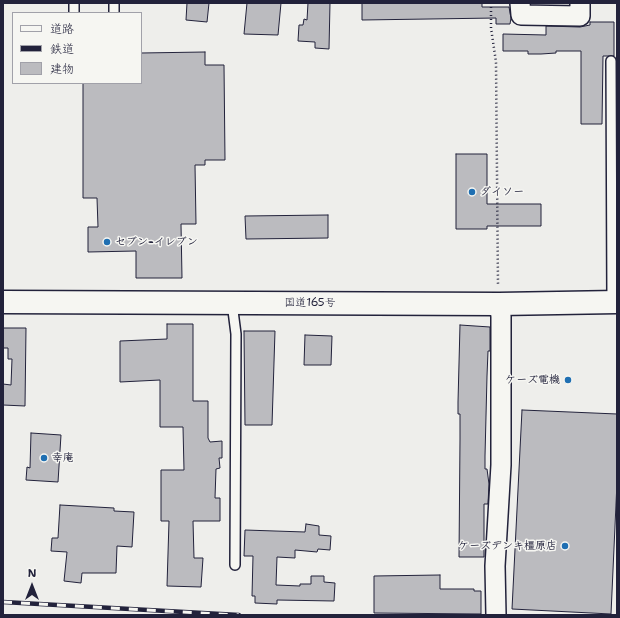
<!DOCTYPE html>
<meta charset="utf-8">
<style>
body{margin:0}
#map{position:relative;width:620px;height:618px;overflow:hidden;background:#eeeeeb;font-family:"Shantell Sans","Klee One",sans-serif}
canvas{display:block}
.frame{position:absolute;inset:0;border:4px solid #22223b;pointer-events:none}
.legend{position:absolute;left:12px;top:12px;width:130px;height:72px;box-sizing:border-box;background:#f6f6f2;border:1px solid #a1a1a9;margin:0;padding:5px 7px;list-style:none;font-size:12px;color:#22223b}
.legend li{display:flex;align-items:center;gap:8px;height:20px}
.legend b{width:20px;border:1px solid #a1a1a9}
.north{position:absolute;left:12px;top:566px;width:40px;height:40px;-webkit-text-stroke:3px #f6f6f2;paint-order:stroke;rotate:0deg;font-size:11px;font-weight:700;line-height:16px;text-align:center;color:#22223b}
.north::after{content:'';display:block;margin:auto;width:14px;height:18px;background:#22223b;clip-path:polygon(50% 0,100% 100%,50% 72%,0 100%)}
</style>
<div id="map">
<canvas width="620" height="618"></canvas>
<div class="frame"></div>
<ul class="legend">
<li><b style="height:5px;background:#f6f6f2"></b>道路</li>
<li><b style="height:5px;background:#22223b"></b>鉄道</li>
<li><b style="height:11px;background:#bbbbbf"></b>建物</li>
</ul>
<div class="north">N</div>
</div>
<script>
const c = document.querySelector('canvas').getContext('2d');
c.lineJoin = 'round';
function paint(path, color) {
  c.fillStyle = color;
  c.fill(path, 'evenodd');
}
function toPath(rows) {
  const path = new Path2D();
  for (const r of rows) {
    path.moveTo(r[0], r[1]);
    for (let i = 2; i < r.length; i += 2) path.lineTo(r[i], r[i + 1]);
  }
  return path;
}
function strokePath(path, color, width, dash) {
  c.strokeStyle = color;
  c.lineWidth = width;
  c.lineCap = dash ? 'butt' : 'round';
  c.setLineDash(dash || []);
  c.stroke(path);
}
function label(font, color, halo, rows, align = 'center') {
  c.font = font + ' "Shantell Sans","Klee One",sans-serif';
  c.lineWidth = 3;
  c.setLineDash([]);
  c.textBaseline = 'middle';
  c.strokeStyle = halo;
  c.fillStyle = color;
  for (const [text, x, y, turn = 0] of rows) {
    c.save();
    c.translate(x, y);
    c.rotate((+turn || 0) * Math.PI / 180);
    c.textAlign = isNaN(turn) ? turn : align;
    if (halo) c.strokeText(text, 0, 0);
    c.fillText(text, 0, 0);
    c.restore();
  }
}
const building = toPath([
 [187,3,209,3,207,22,186,20,187,3],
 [247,3,281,3,278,35,244,34,247,3],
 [308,3,330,3,329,49,315,48,315,42,298,41,299,25,303,25,304,19,307,20,308,3],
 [362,3,482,3,482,7,509,7,511,18,510,24,496,24,496,18,362,20,362,3],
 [590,22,614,22,614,56,603,56,602,124,581,124,581,51,556,51,556,53,541,54,528,54,528,51,503,51,503,34,546,35,546,26,580,27,590,25,590,22],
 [205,52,205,65,224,65,225,160,205,160,205,165,195,165,196,224,181,224,182,278,136,278,136,251,88,252,88,227,98,227,97,198,83,198,83,83,141,83,141,53,205,52],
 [456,154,487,154,487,204,541,204,541,226,487,226,487,229,456,229,456,154],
 [328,215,328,238,246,239,245,216,328,215],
 [167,324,193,324,193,401,208,401,208,438,210,442,222,441,222,458,219,458,220,468,216,469,215,498,220,498,220,521,193,521,194,558,203,558,201,587,167,586,169,521,161,521,161,470,184,470,183,427,160,427,160,380,120,382,120,341,167,339,167,324],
 [460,325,490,327,490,351,488,351,487,376,485,456,485,469,487,469,489,484,488,504,484,504,484,557,459,557,460,439,460,414,458,414,458,402,460,325],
 [3,328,26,328,25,406,3,405,3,384,11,385,12,359,8,359,8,348,3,348,3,328],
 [244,331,275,331,272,425,245,425,244,331],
 [305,335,332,336,331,365,304,365,305,335],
 [522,410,617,414,617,482,611,614,512,609,522,410],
 [31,433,61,435,58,482,26,480,27,467,30,468,31,433],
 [60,505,114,508,114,511,134,512,132,547,117,546,116,573,82,573,81,583,64,581,67,552,51,551,52,538,58,538,60,505],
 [306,524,319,526,319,535,331,536,330,550,318,549,317,552,295,550,295,558,277,557,276,585,300,586,300,584,311,584,311,576,324,576,324,582,335,583,334,601,277,600,277,604,255,603,255,596,252,596,253,556,244,556,245,530,305,532,306,524],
 [440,575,440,589,474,589,474,591,481,591,481,614,374,613,374,576,440,575]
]);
paint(building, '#bbbbbf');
strokePath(building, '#22223b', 1);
const lane = toPath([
 [74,13,74,3],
 [114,13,114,3],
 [611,61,612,302],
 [232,303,236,334,235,565]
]);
const street = toPath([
 [520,3,521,15,580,16,580,3],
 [496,615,495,566,501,465,501,316,499,304]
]);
const highway = toPath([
 [3,302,499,304,617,302]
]);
strokePath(lane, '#22223b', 12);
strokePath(street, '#22223b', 22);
strokePath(highway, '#22223b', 25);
strokePath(toPath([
 [491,3,491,28,496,62,498,285]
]), '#22223b', 2.5, [1, 3]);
strokePath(lane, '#f6f6f2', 9);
strokePath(street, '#f6f6f2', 19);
strokePath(highway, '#f6f6f2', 22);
const rail = toPath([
 [3,602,239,615]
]);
strokePath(rail, '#22223b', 4.5);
strokePath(rail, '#f6f6f2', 3, [9]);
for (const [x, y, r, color] of [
 [472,192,4,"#1f6fb2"],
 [107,242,4,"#1f6fb2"],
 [568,380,4,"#1f6fb2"],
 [44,458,4,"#1f6fb2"],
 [565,546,4,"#1f6fb2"]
]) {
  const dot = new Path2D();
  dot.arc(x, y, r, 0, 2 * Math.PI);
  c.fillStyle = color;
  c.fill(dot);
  strokePath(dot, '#f6f6f2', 1.5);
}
label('bold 11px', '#22223b', '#f6f6f2', [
 ["ダイソー",480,192],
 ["セブン-イレブン",115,242],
 ["ケーズ電機",560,380,"right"],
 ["幸庵",52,458],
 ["ケーズデンキ橿原店",557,546,"right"]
], 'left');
label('11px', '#22223b', '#f6f6f2', [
 ["国道165号",310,303]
]);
</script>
